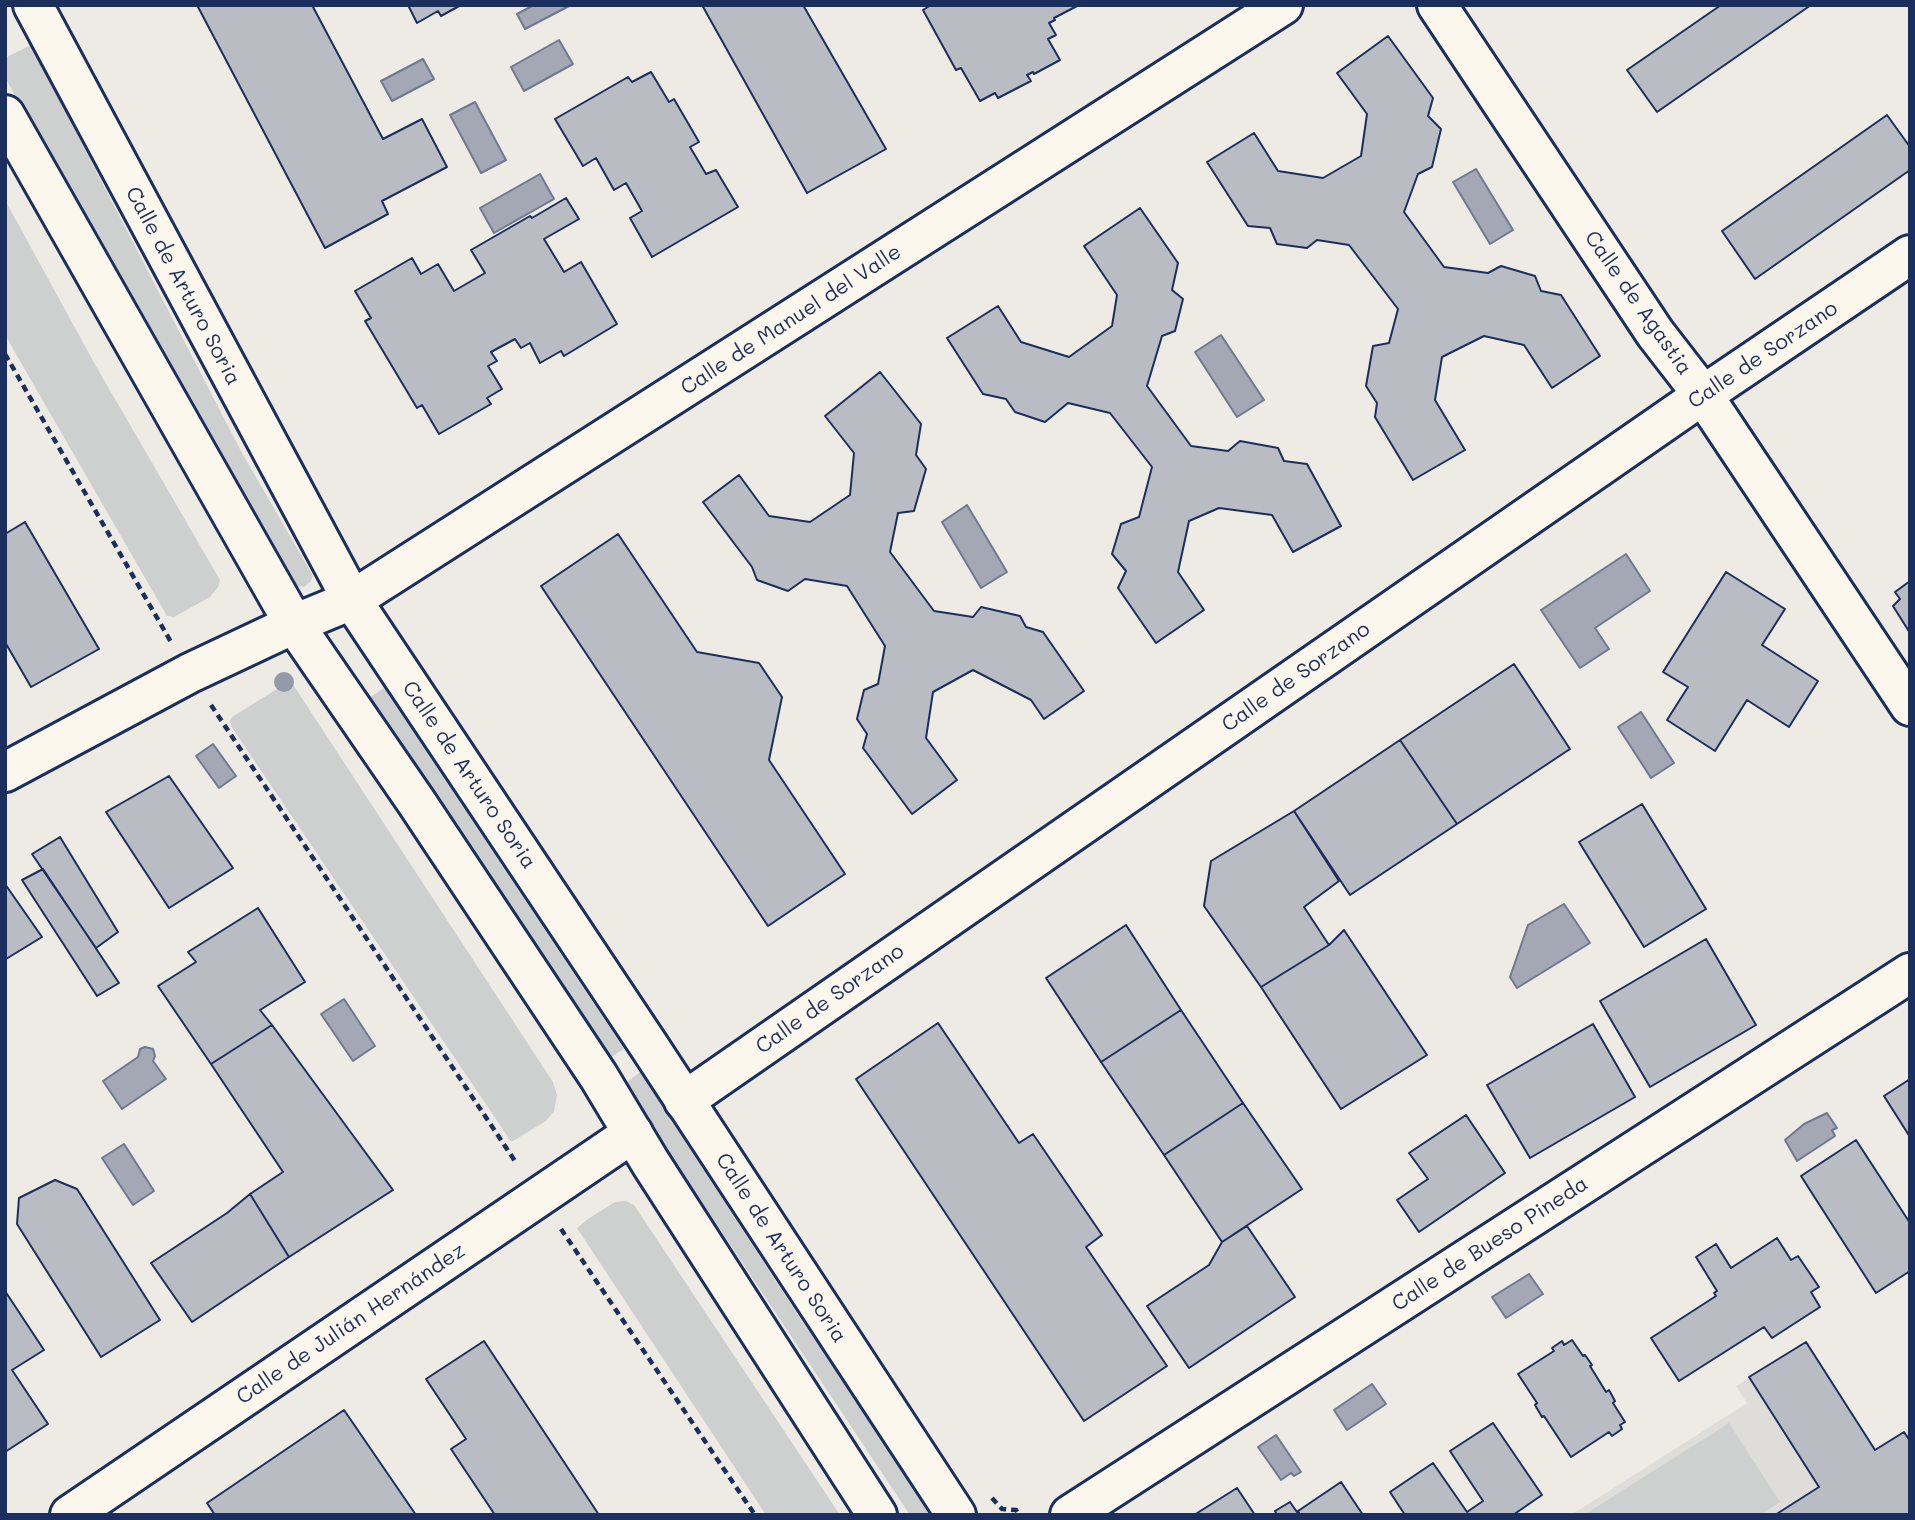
<!DOCTYPE html>
<meta charset="utf-8">
<style>
body{margin:0}
#map{position:relative;width:1915px;height:1520px;overflow:hidden;background:#eeebe4;font-family:Mali,sans-serif}
canvas{display:block}
.frame{position:absolute;inset:0;border:7px solid #1b2f5e;pointer-events:none}
</style>
<div id="map">
<canvas width="1915" height="1520"></canvas>
<div class="frame"></div>
</div>
<script>
const c = document.querySelector('canvas').getContext('2d');
c.lineJoin = 'round';
function paint(path, color) {
  c.fillStyle = color;
  c.fill(path, 'evenodd');
}
function toPath(rows) {
  const path = new Path2D();
  for (const r of rows) {
    path.moveTo(r[0], r[1]);
    for (let i = 2; i < r.length; i += 2) path.lineTo(r[i], r[i + 1]);
  }
  return path;
}
function strokePath(path, color, width, dash) {
  c.strokeStyle = color;
  c.lineWidth = width;
  c.lineCap = dash ? 'butt' : 'round';
  c.setLineDash(dash || []);
  c.stroke(path);
}
function label(font, color, halo, rows, align = 'center') {
  c.font = font + ' Mali,sans-serif';
  c.lineWidth = 6;
  c.setLineDash([]);
  c.textBaseline = 'middle';
  c.strokeStyle = halo;
  c.fillStyle = color;
  for (const [text, x, y, turn = 0] of rows) {
    c.save();
    c.translate(x, y);
    c.rotate((+turn || 0) * Math.PI / 180);
    c.textAlign = isNaN(turn) ? turn : align;
    if (halo) c.strokeText(text, 0, 0);
    c.fillText(text, 0, 0);
    c.restore();
  }
}
paint(toPath([
 [1806,1342,1875,1450,1910,1429,1910,1515,1571,1515,1747,1403,1736,1386]
]), '#deddda');
paint(toPath([
 [31,45,242,453,313,576,310,582,304,587,295,586,292,582,96,247,5,77,5,58],
 [5,200,97,368,220,580,218,587,210,597,174,617,167,616,5,335],
 [285,676,290,680,553,1082,557,1095,554,1111,546,1121,513,1141,510,1141,508,1137,231,726,230,721,232,717,277,689,277,681],
 [384,688,497,858,624,1049,608,1059,369,698],
 [640,1072,807,1329,817,1338,824,1348,931,1515,910,1515,676,1163,625,1084],
 [626,1201,634,1205,840,1515,766,1515,577,1228,588,1219,615,1202],
 [1729,1423,1780,1502,1760,1515,1584,1515]
]), '#cecfcf');
const water = toPath([
 [534,5,571,5,525,29,517,14,534,5],
 [559,40,573,64,524,91,511,67,559,40],
 [423,59,434,79,392,101,381,81,423,59],
 [475,102,506,160,481,173,450,115,475,102],
 [1476,169,1513,230,1490,244,1453,182,1476,169],
 [540,174,554,199,494,233,480,208,540,174],
 [1221,335,1264,400,1237,417,1195,352,1221,335],
 [967,505,1007,572,981,588,942,522,967,505],
 [1626,554,1650,591,1595,628,1609,649,1580,668,1541,610,1626,554],
 [1641,712,1674,763,1651,778,1618,727,1641,712],
 [213,744,236,776,219,788,196,756,213,744],
 [1564,904,1590,943,1517,988,1510,977,1528,925,1564,904],
 [344,999,375,1046,353,1061,321,1014,344,999],
 [145,1047,153,1049,155,1056,153,1061,166,1079,122,1109,103,1081,138,1057,140,1049,145,1047],
 [1827,1113,1837,1128,1832,1130,1835,1136,1797,1161,1785,1140,1804,1124,1827,1113],
 [124,1144,154,1191,133,1205,102,1158,124,1144],
 [1529,1274,1543,1294,1506,1318,1492,1297,1529,1274],
 [1372,1384,1386,1404,1347,1430,1334,1410,1372,1384],
 [1276,1435,1301,1472,1294,1476,1291,1473,1281,1480,1258,1447,1276,1435]
]);
paint(water, '#a3a8b4');
strokePath(water, '#6d7892', 2);
const building = toPath([
 [197,5,312,5,383,139,422,119,447,167,382,201,388,214,325,248,197,5],
 [408,5,461,5,441,16,438,11,417,23,408,5],
 [702,5,803,5,886,149,807,193,702,5],
 [931,5,1079,5,1054,18,1055,20,1049,23,1056,35,1048,39,1060,60,1034,74,1033,72,1027,75,1031,81,998,98,995,93,980,101,961,68,956,70,923,10,931,5],
 [1721,5,1811,5,1657,112,1627,70,1721,5],
 [1388,36,1433,98,1428,116,1441,129,1432,167,1418,174,1404,212,1444,267,1488,273,1501,266,1535,276,1541,291,1561,295,1600,356,1552,388,1524,345,1484,336,1442,357,1435,400,1465,450,1413,480,1375,417,1377,403,1366,386,1373,346,1389,343,1398,309,1349,245,1317,240,1307,248,1277,244,1270,228,1248,226,1207,162,1254,133,1278,171,1323,178,1361,156,1367,114,1337,73,1388,36],
 [651,72,669,102,674,99,699,142,690,147,706,174,716,170,738,207,652,257,630,218,642,211,626,183,614,190,596,158,583,166,555,119,628,77,632,82,651,72],
 [1887,115,1910,147,1910,170,1755,279,1722,231,1887,115],
 [566,198,579,219,544,239,564,272,581,262,617,324,564,356,561,351,540,363,530,343,521,348,515,339,491,352,497,361,488,366,502,389,487,398,491,404,439,434,422,405,417,408,365,321,371,318,355,291,412,258,421,274,438,264,454,291,485,273,471,250,530,216,532,218,566,198],
 [1140,208,1178,263,1172,290,1183,299,1175,331,1162,336,1147,386,1191,446,1228,451,1240,441,1278,448,1284,461,1307,464,1341,526,1293,552,1272,515,1219,508,1189,521,1178,572,1204,610,1156,643,1118,588,1126,571,1112,554,1121,524,1139,517,1152,467,1110,413,1068,403,1045,422,1015,412,1006,399,983,394,947,338,998,306,1021,342,1069,357,1112,326,1117,295,1084,246,1140,208],
 [880,372,921,424,916,455,926,469,914,511,898,513,890,552,934,611,973,617,981,607,1020,616,1026,627,1043,632,1084,691,1044,719,1031,700,973,670,933,692,926,738,957,780,912,814,863,748,867,734,857,719,864,690,878,684,885,646,847,586,805,579,788,591,757,580,752,567,703,502,739,475,769,516,810,522,850,495,854,453,825,416,880,372],
 [25,522,99,649,31,687,5,642,5,534,25,522],
 [618,534,697,652,759,663,782,697,769,760,845,874,768,926,541,586,618,534],
 [1726,572,1785,609,1762,645,1818,681,1789,727,1747,700,1715,751,1667,720,1688,687,1663,672,1726,572],
 [1910,581,1910,633,1893,606,1900,599,1895,592,1910,581],
 [1514,664,1570,749,1457,824,1400,740,1514,664],
 [1400,740,1457,824,1350,895,1294,811,1400,740],
 [169,776,233,868,169,908,106,812,169,776],
 [1642,804,1706,909,1644,947,1579,842,1642,804],
 [1294,811,1339,881,1304,907,1329,945,1261,987,1204,906,1211,861,1294,811],
 [60,837,118,932,96,948,32,854,60,837],
 [43,869,119,983,97,996,22,880,43,869],
 [5,884,42,937,6,959,5,958,5,884],
 [258,908,305,982,260,1010,272,1025,211,1064,158,986,196,962,188,952,258,908],
 [1126,925,1181,1010,1101,1062,1046,978,1126,925],
 [1344,930,1427,1055,1341,1109,1261,987,1329,945,1344,930],
 [1706,939,1756,1025,1650,1087,1600,1001,1706,939],
 [1181,1010,1243,1103,1164,1155,1101,1062,1181,1010],
 [938,1023,1019,1143,1033,1134,1102,1235,1086,1247,1167,1366,1084,1421,856,1079,938,1023],
 [1593,1024,1635,1097,1530,1158,1487,1085,1593,1024],
 [272,1025,393,1190,289,1257,250,1194,283,1172,211,1064,272,1025],
 [1910,1079,1910,1137,1884,1096,1910,1079],
 [1243,1103,1302,1189,1222,1242,1164,1155,1243,1103],
 [1466,1115,1505,1173,1419,1232,1397,1200,1428,1179,1409,1153,1466,1115],
 [1856,1140,1910,1223,1910,1271,1876,1293,1801,1176,1856,1140],
 [55,1180,77,1189,160,1320,101,1357,17,1224,19,1198,55,1180],
 [250,1194,289,1257,192,1322,151,1263,227,1213,250,1194],
 [1247,1226,1295,1297,1189,1368,1147,1306,1209,1265,1222,1242,1247,1226],
 [1777,1238,1791,1260,1798,1256,1819,1287,1811,1292,1820,1307,1772,1338,1764,1327,1679,1381,1651,1338,1716,1296,1714,1293,1717,1291,1696,1257,1716,1244,1731,1268,1777,1238],
 [5,1291,44,1350,12,1370,48,1424,5,1452,5,1291],
 [1572,1340,1583,1356,1585,1355,1592,1365,1590,1366,1606,1392,1609,1390,1615,1401,1613,1403,1625,1422,1620,1425,1622,1429,1612,1436,1609,1432,1571,1457,1544,1416,1542,1417,1535,1405,1537,1403,1518,1374,1554,1351,1552,1348,1562,1341,1564,1345,1572,1340],
 [484,1341,599,1515,495,1515,451,1449,466,1439,426,1379,484,1341],
 [1806,1342,1875,1450,1904,1432,1910,1441,1910,1515,1775,1515,1819,1487,1749,1377,1806,1342],
 [344,1410,416,1515,215,1515,207,1503,344,1410],
 [1493,1423,1542,1495,1513,1515,1405,1515,1390,1492,1433,1463,1467,1512,1483,1501,1450,1451,1493,1423],
 [1341,1482,1363,1515,1300,1515,1298,1511,1341,1482],
 [1237,1488,1255,1515,1194,1515,1237,1488],
 [1290,1502,1299,1515,1277,1515,1275,1511,1290,1502]
]);
paint(building, '#b9bcc3');
strokePath(building, '#1b2f5e', 2);
const minor = toPath([
 [1437,5,1655,333,1703,395,1910,706],
 [5,772,190,673,294,624,352,600,1283,5],
 [684,1101,1703,395,1910,255],
 [70,1515,633,1133],
 [1070,1515,1910,973]
]);
const major = toPath([
 [33,5,352,600,649,1046,956,1515],
 [5,115,294,624,417,803,599,1077,650,1162,877,1515]
]);
strokePath(minor, '#1b2f5e', 44);
strokePath(major, '#1b2f5e', 44);
strokePath(toPath([
 [5,354,171,642],
 [211,705,517,1164],
 [561,1229,755,1515],
 [992,1498,1002,1509,1016,1510,1019,1515]
]), '#1b2f5e', 4.5, [7, 5]);
strokePath(minor, '#fbf7ec', 38);
strokePath(major, '#fbf7ec', 38);
c.fillStyle = '#939aaa';
for (const [x, y] of [
 [284,682]
]) {
  c.beginPath();
  c.arc(x, y, 10, 0, 2 * Math.PI);
  c.fill();
}
label('21px', '#1b2f5e', '#fbf7ec', [
 ["Calle de Arturo Soria",183,286,62],
 ["Calle de Agastia",1638,303,55],
 ["Calle de Manuel del Valle",791,320,-33],
 ["Calle de Sorzano",1763,355,-34],
 ["Calle de Sorzano",1296,677,-35],
 ["Calle de Arturo Soria",469,775,56],
 ["Calle de Sorzano",830,999,-35],
 ["Calle de Bueso Pineda",1490,1244,-33],
 ["Calle de Arturo Soria",781,1248,57],
 ["Calle de Julián Hernández",351,1324,-34]
]);
</script>
